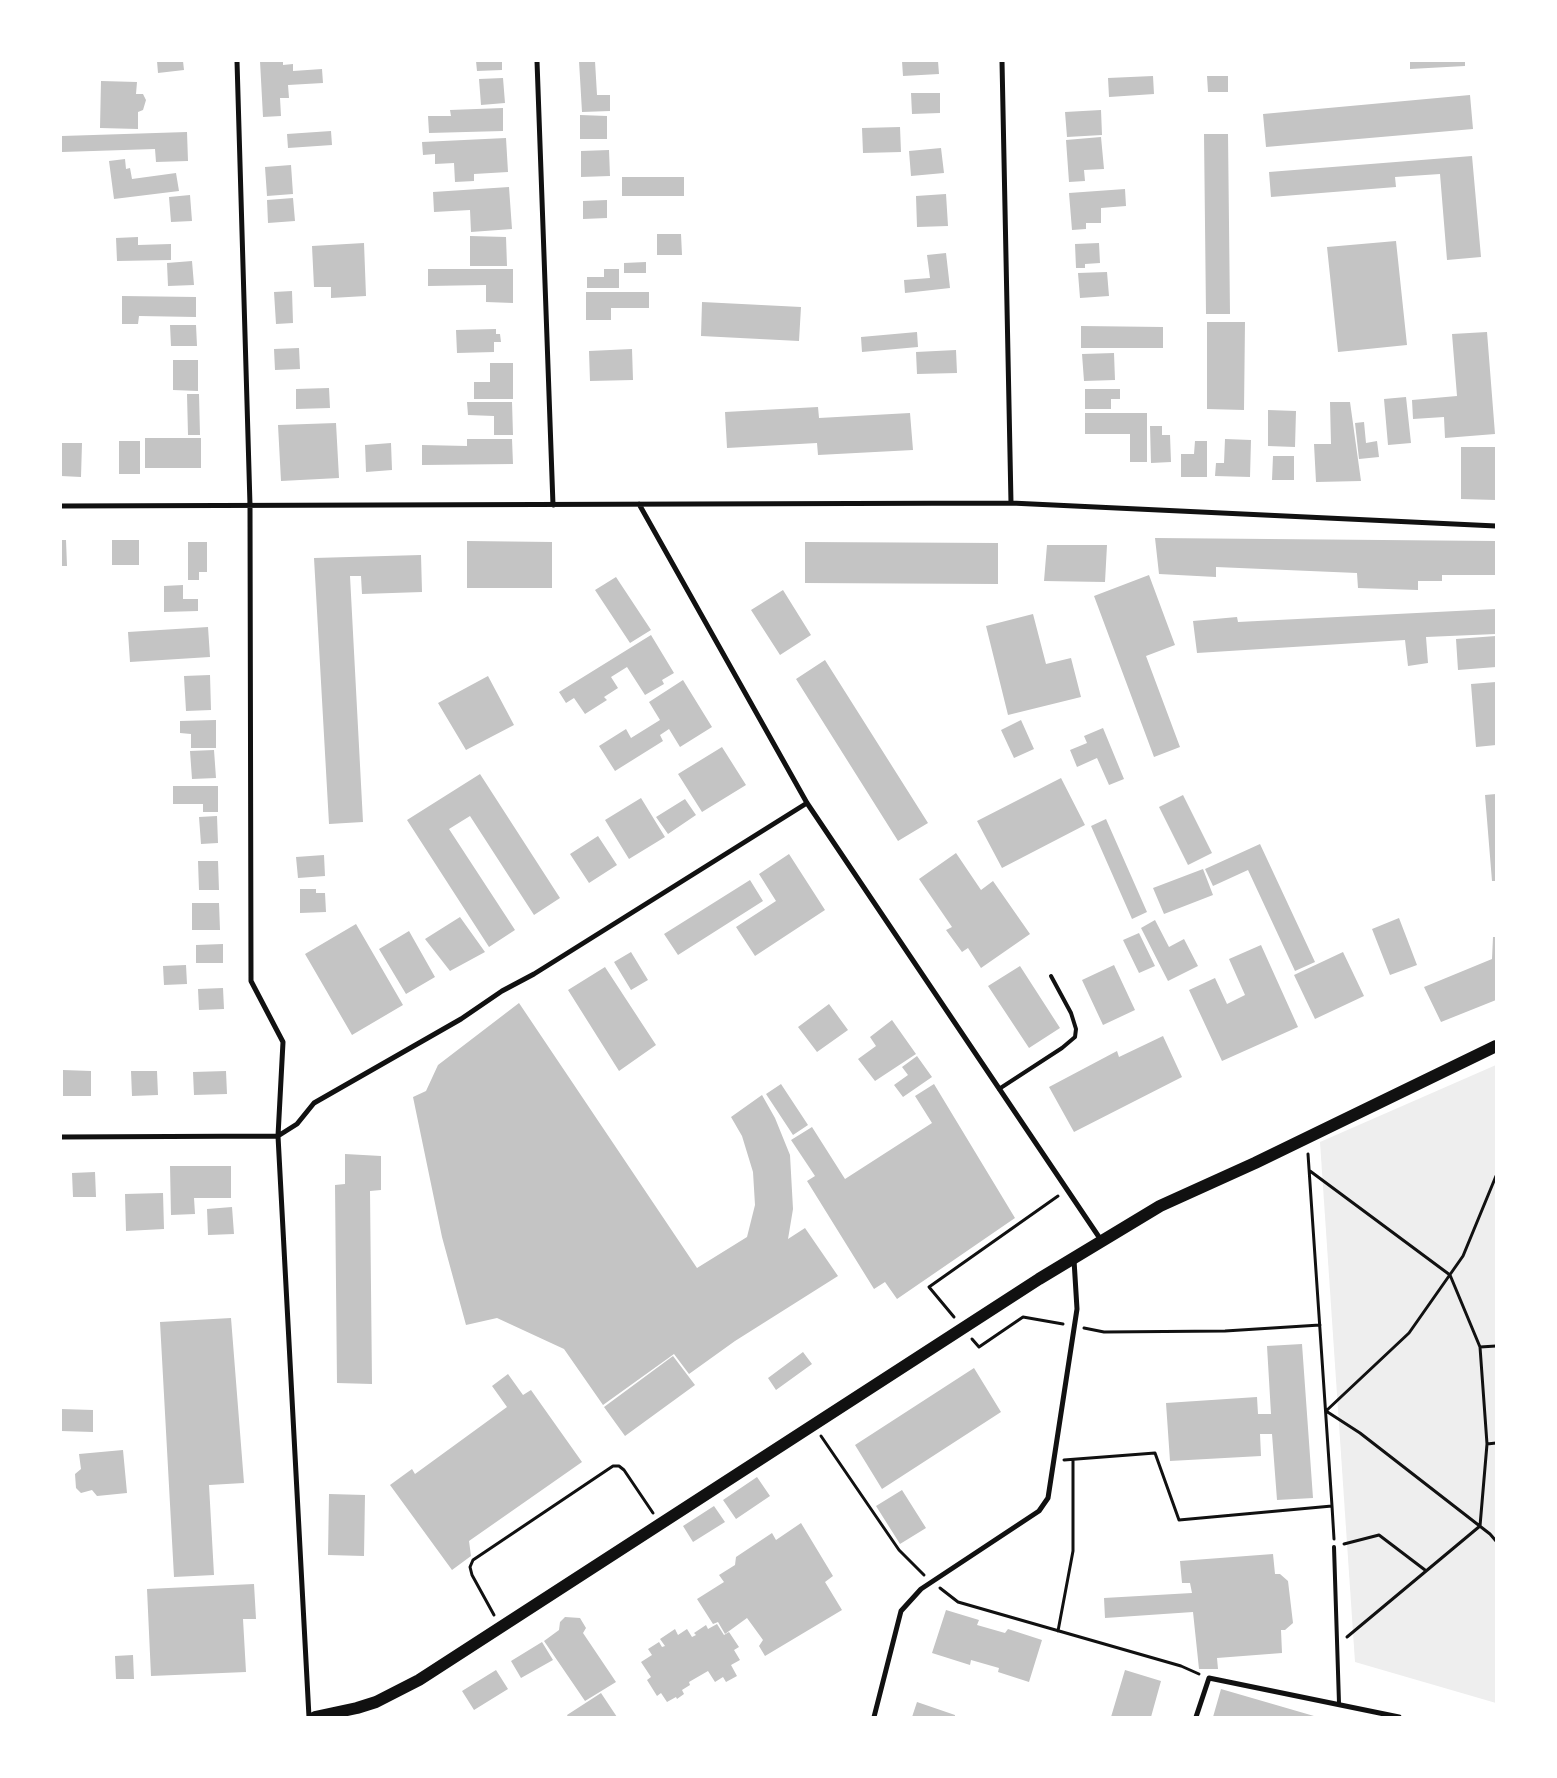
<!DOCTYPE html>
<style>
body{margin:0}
#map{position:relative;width:1557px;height:1778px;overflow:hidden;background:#fff;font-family:"Noto Sans",sans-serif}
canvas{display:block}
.frame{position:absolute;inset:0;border:62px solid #fff;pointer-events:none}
</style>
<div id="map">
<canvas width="1557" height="1778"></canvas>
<div class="frame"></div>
</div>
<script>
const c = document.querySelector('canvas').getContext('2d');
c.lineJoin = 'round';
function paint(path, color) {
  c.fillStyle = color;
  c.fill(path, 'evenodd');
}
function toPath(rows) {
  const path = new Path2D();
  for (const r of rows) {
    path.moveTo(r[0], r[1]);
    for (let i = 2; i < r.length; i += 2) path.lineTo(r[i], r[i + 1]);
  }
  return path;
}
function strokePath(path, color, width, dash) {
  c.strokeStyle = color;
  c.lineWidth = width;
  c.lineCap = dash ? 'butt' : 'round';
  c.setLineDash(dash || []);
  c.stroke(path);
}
paint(toPath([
 [1496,1065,1496,1703,1355,1662,1320,1142]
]), '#eee');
paint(toPath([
 [157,61,183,61,184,70,158,73],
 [260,61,283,61,283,65,293,64,293,71,322,69,323,83,288,85,289,98,280,98,281,116,263,117],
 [476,61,502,61,502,70,477,71],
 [579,61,595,61,597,95,610,95,610,111,582,112],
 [902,61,938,61,939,74,903,76],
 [1410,61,1465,61,1465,66,1410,69],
 [1153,76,1154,94,1109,97,1108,78],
 [1207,76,1228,76,1228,92,1208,92],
 [503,78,505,103,481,105,479,79],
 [101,81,137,82,136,94,143,94,146,100,143,110,138,112,138,129,100,128],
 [911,93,940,93,940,113,912,114],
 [1470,95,1473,129,1266,147,1263,114],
 [503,108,503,131,429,133,428,116,451,116,450,110],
 [1101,110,1102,135,1067,137,1065,112],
 [580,115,607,116,607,139,580,139],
 [900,127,901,152,863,153,862,128],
 [331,131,332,145,288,148,287,134],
 [187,132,188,161,156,162,155,149,62,152,62,136],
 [1204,134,1228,134,1230,314,1206,314],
 [1101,137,1104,169,1084,170,1085,181,1069,182,1066,140],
 [506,138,508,172,474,174,474,181,455,182,454,163,435,164,435,154,423,155,422,142],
 [941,148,944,173,911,176,909,151],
 [609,150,610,176,581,177,581,151],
 [1472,156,1481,257,1447,260,1440,174,1395,177,1396,187,1271,197,1269,172],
 [125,159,126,169,130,168,132,179,176,173,179,191,114,199,109,161],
 [291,165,293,194,267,196,265,167],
 [622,177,684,177,684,196,622,196],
 [509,187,512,229,471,232,470,210,434,212,433,192],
 [1125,189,1126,206,1101,208,1101,223,1086,223,1086,229,1072,230,1069,193],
 [946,194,948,226,917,227,916,196],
 [190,195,192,221,171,222,169,197],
 [293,198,295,221,268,223,267,200],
 [607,200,607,218,583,219,583,201],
 [657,234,681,234,682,255,657,255],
 [470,236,506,237,507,266,470,266],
 [138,237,138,245,171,244,171,260,117,261,116,238],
 [1396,241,1407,345,1338,352,1327,247],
 [364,243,366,296,331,298,331,287,314,287,312,246],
 [1099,243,1100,263,1085,264,1085,268,1076,268,1075,244],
 [946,253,950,288,905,293,904,280,930,278,927,255],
 [192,261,194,285,168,286,167,263],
 [646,262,646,273,624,273,624,263],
 [428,269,513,269,513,303,486,302,486,285,428,286],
 [604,269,619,269,619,288,587,288,587,277,604,277],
 [1107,272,1109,296,1080,298,1078,273],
 [292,291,293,323,276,324,274,292],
 [586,292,649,292,649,308,611,308,611,320,586,320],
 [122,296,196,297,196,317,139,316,138,324,122,324],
 [702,302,801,307,799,341,701,336],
 [1207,322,1245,322,1244,410,1207,409],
 [170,325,196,325,197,346,171,346],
 [1081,326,1163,327,1163,348,1081,348],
 [496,329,496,334,500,334,501,342,494,342,494,352,457,353,456,330],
 [917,332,918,347,862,352,861,337],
 [1487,332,1495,434,1445,438,1444,417,1413,419,1412,400,1457,396,1452,334],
 [299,348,300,369,275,370,274,349],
 [632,349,633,380,590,381,589,351],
 [956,350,957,373,917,374,916,352],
 [1114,353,1115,380,1084,381,1082,354],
 [173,360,198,360,198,391,173,390],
 [490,363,513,363,513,399,474,399,474,382,490,382],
 [329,388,330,408,296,409,296,389],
 [1085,389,1120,389,1120,399,1111,399,1111,409,1085,409],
 [187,394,199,394,200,435,188,435],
 [1406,397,1411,443,1388,445,1384,399],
 [467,402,512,402,513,435,494,435,494,416,468,415],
 [1330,402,1350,402,1361,481,1316,482,1314,444,1331,444],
 [818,407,819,418,910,413,913,450,818,455,817,443,727,448,725,412],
 [1268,410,1296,411,1295,447,1268,446],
 [1085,413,1147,413,1147,462,1130,462,1130,434,1085,434],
 [1364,422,1366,443,1377,441,1379,457,1359,459,1355,423],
 [336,423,339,478,281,481,278,425],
 [1150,426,1162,426,1162,435,1170,435,1171,462,1151,463],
 [145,438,201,438,201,468,145,468],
 [467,439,512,439,513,464,422,465,422,445,467,446],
 [1225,439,1251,440,1250,477,1215,476,1216,463,1224,463],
 [119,441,140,441,140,474,119,474],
 [1195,441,1207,441,1207,477,1181,477,1181,454,1194,454],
 [61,443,82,443,81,477,61,476],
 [391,443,392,470,366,472,365,445],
 [1461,447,1496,447,1496,500,1461,499],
 [1273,456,1294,456,1294,480,1272,480],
 [1155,538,1496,541,1496,575,1442,575,1442,581,1418,581,1418,590,1358,588,1357,573,1216,567,1216,577,1159,574],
 [61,540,66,540,67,566,61,566],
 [112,540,139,540,139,565,112,565],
 [467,541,552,542,552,588,467,588],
 [188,542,207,542,207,572,199,572,199,580,188,580],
 [805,542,998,543,998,584,805,583],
 [1047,545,1107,545,1105,582,1044,581],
 [421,555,422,592,362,594,361,576,350,576,363,822,329,824,314,558],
 [1149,575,1175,645,1146,656,1180,747,1154,757,1094,596],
 [616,577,651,630,630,643,595,590],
 [183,585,183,599,198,599,198,611,164,612,164,586],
 [783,590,811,635,780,655,751,610],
 [1496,609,1496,634,1426,637,1428,663,1408,666,1405,640,1197,653,1193,621,1237,617,1238,622],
 [1033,614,1046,664,1071,658,1081,697,1008,715,986,626],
 [208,627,210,657,130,662,128,632],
 [651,635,674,673,662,680,664,684,645,695,627,667,611,677,618,688,604,697,607,700,585,714,574,698,566,703,559,692],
 [1496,636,1496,667,1458,670,1456,639],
 [825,660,928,823,898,841,796,679],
 [210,675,211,710,186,711,184,676],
 [488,676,514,725,466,750,438,703],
 [683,680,712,727,680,747,669,729,660,735,663,741,615,771,599,746,626,729,631,738,660,720,649,702],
 [1496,682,1496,745,1476,747,1471,684],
 [216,720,216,748,191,748,191,734,180,733,180,721],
 [1021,720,1034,749,1014,758,1001,730],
 [1103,728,1124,779,1109,785,1097,758,1077,767,1070,750,1087,743,1084,736],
 [722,747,746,785,702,812,678,774],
 [214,750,216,778,192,779,190,751],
 [480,774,560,898,534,915,470,816,449,829,515,930,489,947,407,820],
 [1061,778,1085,825,1002,868,977,821],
 [173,786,218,786,218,812,203,812,203,804,173,804],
 [1496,794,1496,881,1492,881,1485,795],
 [1183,795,1212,853,1188,865,1159,807],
 [641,798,665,837,629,859,605,820],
 [685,799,696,815,668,834,656,817],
 [217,816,218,843,201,844,199,817],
 [1106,819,1147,912,1132,919,1091,826],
 [598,836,617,865,589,883,570,854],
 [1260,844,1315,962,1295,971,1248,870,1213,886,1205,869],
 [956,853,981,890,993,881,1030,934,981,968,968,948,962,952,946,930,952,927,919,879],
 [789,854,825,910,755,956,736,927,776,901,759,874],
 [324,855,325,876,298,878,296,857],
 [198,861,218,861,219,890,199,890],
 [1203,869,1213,895,1164,914,1153,888],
 [750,880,763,901,678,955,664,934],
 [300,889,316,889,316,893,325,893,326,912,300,913],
 [192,903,219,903,220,930,192,930],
 [460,917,485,952,450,971,425,939],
 [1399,918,1417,965,1390,975,1372,929],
 [1155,920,1169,947,1184,939,1198,966,1168,981,1141,928],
 [356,924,403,1005,352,1035,305,954],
 [409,931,435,977,406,994,379,949],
 [1139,933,1155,966,1139,973,1123,940],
 [1493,937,1496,937,1496,1000,1441,1022,1424,987,1492,959],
 [223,944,223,963,196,963,196,945],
 [1261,945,1298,1027,1222,1061,1189,990,1215,978,1227,1004,1245,995,1229,959],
 [631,952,648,980,631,990,614,962],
 [1343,952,1364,996,1315,1019,1294,975],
 [186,965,187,984,164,985,163,966],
 [1114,965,1135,1010,1103,1025,1082,980],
 [1020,966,1060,1028,1029,1048,988,986],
 [605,967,656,1045,619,1071,568,990],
 [223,988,224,1009,199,1010,198,989],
 [519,1003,697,1268,747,1237,755,1205,753,1172,742,1136,731,1117,762,1095,775,1118,790,1155,793,1209,788,1239,805,1228,838,1276,735,1341,689,1374,674,1354,603,1405,564,1349,497,1318,466,1325,442,1237,413,1097,426,1091,438,1065],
 [829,1004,848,1030,817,1052,798,1027],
 [892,1020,916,1054,875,1081,858,1059,876,1046,870,1037],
 [1163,1036,1182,1077,1074,1132,1049,1087,1117,1051,1119,1057],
 [917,1056,932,1077,903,1097,894,1085,908,1075,902,1067],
 [63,1070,91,1071,91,1096,63,1096],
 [131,1071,157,1071,158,1095,132,1096],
 [226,1071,227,1094,194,1095,193,1072],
 [781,1084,808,1125,793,1135,766,1094],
 [934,1084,1015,1218,897,1299,885,1282,874,1289,807,1181,815,1176,791,1140,812,1127,845,1179,932,1123,915,1096],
 [345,1154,381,1156,381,1190,370,1191,372,1384,337,1383,335,1185,345,1184],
 [170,1166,231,1166,231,1198,194,1198,195,1214,171,1215],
 [95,1172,96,1197,73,1197,72,1173],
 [163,1193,164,1229,126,1231,125,1194],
 [232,1207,234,1234,208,1235,207,1209],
 [231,1318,244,1483,209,1485,214,1575,174,1577,160,1322],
 [1302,1344,1313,1498,1277,1500,1272,1434,1260,1434,1261,1456,1170,1461,1166,1403,1257,1397,1258,1414,1271,1414,1267,1346],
 [803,1352,812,1364,776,1390,768,1378],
 [673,1356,695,1385,625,1436,604,1407],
 [974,1368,1001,1412,882,1489,855,1445],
 [508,1374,523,1395,531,1390,582,1462,469,1541,471,1556,452,1570,390,1485,412,1469,415,1474,507,1407,492,1386],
 [61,1409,93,1410,93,1432,61,1431],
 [123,1450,127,1493,97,1496,92,1490,81,1493,76,1488,75,1474,81,1469,79,1454],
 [757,1477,770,1496,736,1519,723,1500],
 [902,1490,926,1528,900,1544,876,1506],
 [329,1494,365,1495,364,1556,328,1555],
 [714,1506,725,1522,693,1542,683,1526],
 [801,1523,833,1576,825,1582,842,1610,765,1656,759,1646,763,1640,747,1618,725,1634,718,1622,713,1624,697,1599,724,1582,719,1575,735,1565,736,1557,772,1533,776,1540],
 [1273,1554,1275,1574,1280,1574,1288,1581,1293,1623,1285,1630,1281,1630,1282,1653,1217,1658,1218,1669,1199,1669,1193,1612,1105,1618,1104,1598,1192,1593,1190,1583,1182,1583,1180,1561],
 [254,1584,256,1619,243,1619,246,1672,151,1676,147,1589],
 [946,1610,979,1620,977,1625,1005,1633,1008,1629,1042,1640,1029,1682,998,1672,999,1668,971,1660,970,1665,932,1653],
 [565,1617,580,1618,586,1628,583,1633,616,1682,585,1701,544,1641,559,1630,560,1622],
 [717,1624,724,1635,729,1632,739,1647,734,1650,740,1660,731,1665,737,1676,726,1682,723,1677,715,1682,708,1671,689,1682,690,1685,682,1690,684,1694,677,1699,676,1697,667,1702,661,1693,657,1696,647,1680,651,1677,641,1662,652,1655,648,1649,659,1642,662,1647,665,1646,660,1639,675,1629,678,1635,687,1629,692,1637,696,1635,694,1633,706,1625,708,1629],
 [542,1642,553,1660,521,1678,511,1661],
 [133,1655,134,1679,116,1679,115,1656],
 [496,1670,508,1689,474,1710,462,1691],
 [1125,1670,1161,1681,1151,1717,1111,1717],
 [1221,1689,1314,1716,1314,1717,1213,1717],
 [601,1693,617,1717,568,1717,567,1715],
 [917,1702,955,1715,955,1717,912,1717]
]), '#c4c4c4');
strokePath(toPath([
 [1310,1171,1450,1275,1480,1347],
 [1496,1176,1463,1256,1409,1333,1326,1411,1360,1433,1490,1534,1496,1541],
 [954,1317,929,1287,1058,1196],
 [1084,1328,1104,1332,1225,1331,1320,1325],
 [972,1339,979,1347,1023,1317,1063,1324],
 [1496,1346,1480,1347,1487,1444,1496,1443],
 [821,1436,899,1550,924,1575],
 [1064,1460,1155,1453,1179,1520,1332,1506,1308,1154],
 [1332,1506,1334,1539],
 [1344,1544,1379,1535,1425,1570],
 [940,1588,958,1602,1181,1666,1199,1674],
 [494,1615,472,1575,470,1567,473,1560,613,1466,619,1466,624,1470,653,1513],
 [1058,1631,1073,1551,1073,1460],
 [1347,1637,1480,1526,1487,1444]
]), '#111', 3);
strokePath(toPath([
 [999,1089,1062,1048,1075,1037,1076,1029,1071,1013,1051,976],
 [1334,1547,1339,1703]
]), '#111', 4);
strokePath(toPath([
 [237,61,250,505,251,981,283,1042,278,1136,309,1717],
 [537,61,553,505],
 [1002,61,1011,503],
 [639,504,807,803,1101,1240],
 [61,506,1011,503,1496,526],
 [61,1137,278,1136,297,1124,314,1103,461,1019,502,991,534,974,807,803],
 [874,1717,901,1611,921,1589,1039,1511,1048,1498,1077,1309,1074,1260],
 [1196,1717,1209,1678,1399,1717]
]), '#111', 5);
strokePath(toPath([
 [315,1717,357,1708,376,1702,419,1680,1039,1279,1160,1206,1255,1163,1496,1046]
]), '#111', 12);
</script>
